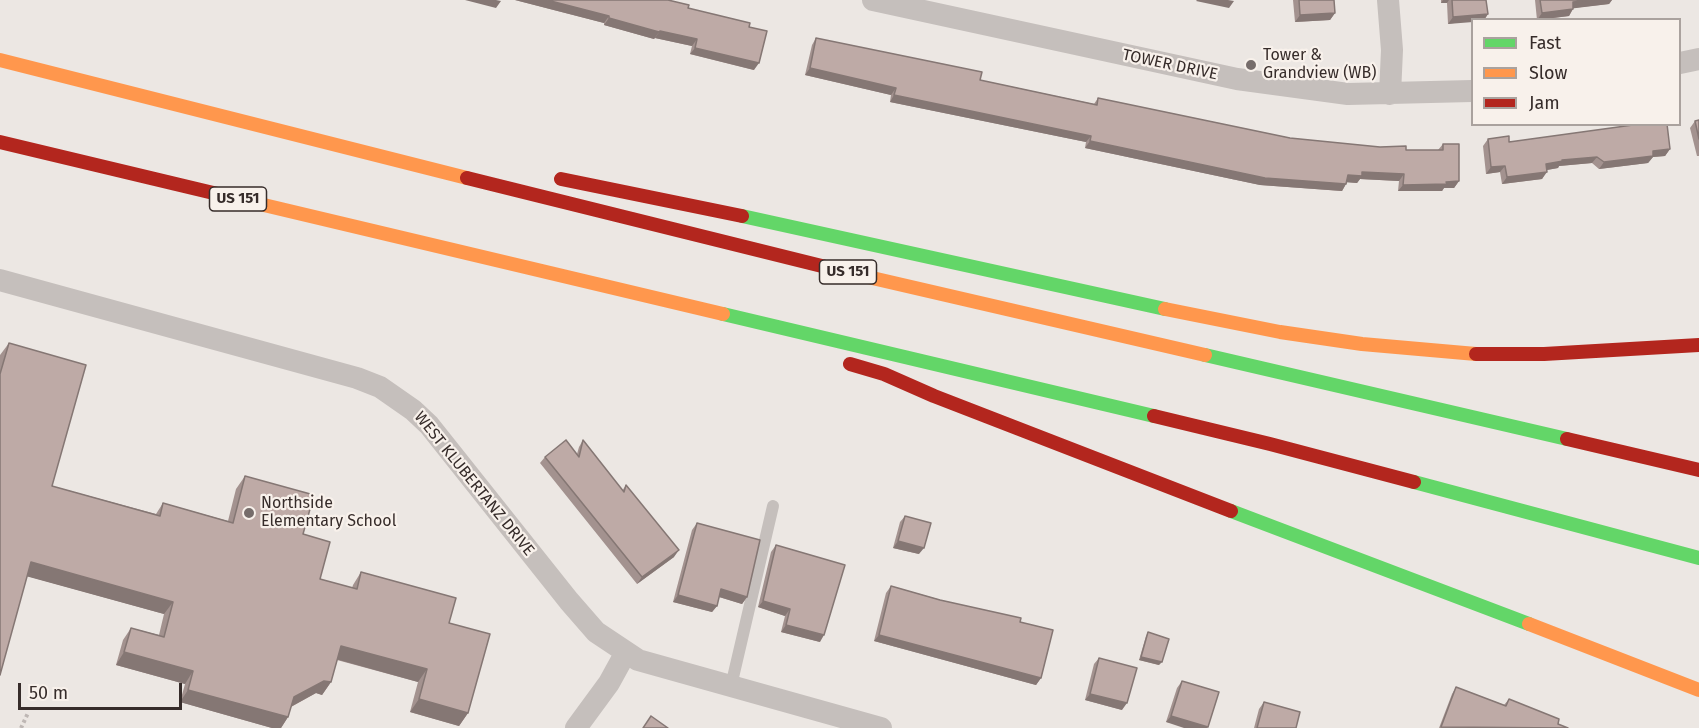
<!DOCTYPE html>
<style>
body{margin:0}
#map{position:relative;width:1699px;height:728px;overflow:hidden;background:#ece7e3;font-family:"Fira Sans",sans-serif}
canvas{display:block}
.legend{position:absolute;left:1471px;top:18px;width:210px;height:108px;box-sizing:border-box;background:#f8f1eb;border:2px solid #aaa29e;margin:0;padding:8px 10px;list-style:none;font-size:18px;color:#362c2a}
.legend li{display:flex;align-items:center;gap:12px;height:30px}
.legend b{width:30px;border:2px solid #aaa29e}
.scale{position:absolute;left:18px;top:683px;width:164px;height:27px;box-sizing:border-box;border:3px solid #362c2a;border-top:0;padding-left:8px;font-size:18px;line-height:21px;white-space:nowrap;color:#362c2a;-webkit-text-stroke:4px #f8f1eb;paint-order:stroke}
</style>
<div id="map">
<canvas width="1699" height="728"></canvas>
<ul class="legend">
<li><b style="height:8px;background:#63d668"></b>Fast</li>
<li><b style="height:8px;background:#ff974d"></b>Slow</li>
<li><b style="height:8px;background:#b3261e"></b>Jam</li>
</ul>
<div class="scale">50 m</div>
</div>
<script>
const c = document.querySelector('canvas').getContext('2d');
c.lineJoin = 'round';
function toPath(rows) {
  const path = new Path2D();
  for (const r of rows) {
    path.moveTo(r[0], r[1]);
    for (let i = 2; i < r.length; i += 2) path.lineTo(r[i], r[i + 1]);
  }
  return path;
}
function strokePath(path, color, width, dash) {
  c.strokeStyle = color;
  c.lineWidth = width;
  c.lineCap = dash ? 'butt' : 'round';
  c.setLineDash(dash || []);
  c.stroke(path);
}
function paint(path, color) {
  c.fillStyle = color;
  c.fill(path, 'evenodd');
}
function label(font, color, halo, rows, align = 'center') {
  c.font = font + ' "Fira Sans",sans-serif';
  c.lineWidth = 4.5;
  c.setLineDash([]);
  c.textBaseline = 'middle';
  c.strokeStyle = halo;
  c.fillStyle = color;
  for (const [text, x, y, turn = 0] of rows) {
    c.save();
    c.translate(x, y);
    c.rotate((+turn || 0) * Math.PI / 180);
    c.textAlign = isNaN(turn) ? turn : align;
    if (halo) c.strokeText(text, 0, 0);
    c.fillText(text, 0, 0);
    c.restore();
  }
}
strokePath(toPath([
 [21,728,28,713]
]), '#beb7b4', 4, [3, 3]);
strokePath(toPath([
 [731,686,773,506]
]), '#c5bfbc', 12);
strokePath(toPath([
 [873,0,1237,79,1348,94,1472,91],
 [1388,0,1392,50,1390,94],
 [1680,63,1699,59],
 [0,280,357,378,380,387,413,410,429,425,569,601,596,632,638,660,881,728],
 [576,728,609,683,626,652]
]), '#c5bfbc', 22);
strokePath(toPath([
 [742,216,1165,309],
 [723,314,1154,416],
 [1205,355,1567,439],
 [1414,482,1699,558],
 [1231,511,1529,624]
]), '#63d668', 14);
strokePath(toPath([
 [0,60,467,178],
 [226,196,723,314],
 [842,271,1205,355],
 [1165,309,1280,332,1362,344,1476,354],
 [1529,624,1699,690]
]), '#ff974d', 14);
strokePath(toPath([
 [0,142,226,196],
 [467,178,842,271],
 [561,179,742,216],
 [1476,354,1544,354,1699,345],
 [850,364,884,374,934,396,1231,511],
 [1154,416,1270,444,1414,482],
 [1567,439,1699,470]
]), '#b3261e', 14);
paint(toPath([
 [515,0,688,8,749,27,754,70,690,54,692,46,655,38,654,39,604,25,604,23],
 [1293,0,1334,0,1335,13,1330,20,1295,22],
 [1441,0,1486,0,1488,14,1484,20,1473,20,1448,24,1447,3,1441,3],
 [1535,0,1612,0,1609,4,1573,8,1569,16,1537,20],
 [816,38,980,80,1094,104,1098,98,1290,138,1406,150,1438,150,1443,144,1459,181,1454,188,1444,188,1442,191,1398,191,1399,181,1360,179,1357,183,1347,182,1342,191,1260,185,1085,148,1086,142,890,102,891,95,805,75,812,45],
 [1699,120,1699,156,1697,156,1690,128,1695,121],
 [1488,139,1509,142,1670,149,1665,156,1653,157,1648,163,1599,169,1592,163,1559,166,1558,168,1547,170,1542,179,1502,184,1500,172,1486,174,1483,146],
 [9,343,52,486,156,514,163,503,228,521,236,489,245,476,303,534,320,579,352,588,353,585,361,572,449,623,468,713,459,726,410,712,418,682,337,660,331,682,322,695,316,693,291,707,288,717,281,728,272,728,180,702,185,684,116,665,123,640,131,628,159,635,164,614,27,576,0,675,0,355],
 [583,440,622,491,626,485,674,557,637,584,540,463,545,457,577,454,579,447],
 [905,516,919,554,893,548,900,522],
 [697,523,747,597,742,604,719,597,717,606,712,612,673,602,692,530],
 [776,545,820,642,781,632,785,616,758,607,771,552],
 [891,586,1020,622,1041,678,1036,685,874,641,886,593],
 [1148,632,1159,665,1139,660,1146,636],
 [1099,658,1122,710,1085,700,1094,664],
 [1182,681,1207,728,1166,722,1177,688],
 [1456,687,1504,705,1509,699,1558,724,1568,728,1439,728,1452,694],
 [1264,702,1296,728,1254,728,1259,709]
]), '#a3928f');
paint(toPath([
 [465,0,496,0,501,1,496,8],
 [515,0,547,0,609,16,604,23],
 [1197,0,1228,0,1234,1,1229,8,1196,1],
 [1443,0,1449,0,1447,3,1441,3],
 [1591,0,1612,0,1609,4,1568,9,1573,2],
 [1573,9,1569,16,1537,20,1542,13],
 [1335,13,1330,20,1295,22,1300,15],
 [1488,14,1484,20,1473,20,1473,22,1448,24,1453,17],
 [609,18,659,32,654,39,604,25],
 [660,31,697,39,692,46,655,38],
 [695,48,759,63,754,70,690,54],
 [810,68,896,88,891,95,805,75],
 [894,95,1091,136,1086,142,890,102],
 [1090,141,1346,184,1342,191,1260,185,1085,148],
 [1670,149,1665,156,1653,157,1648,163,1599,169,1604,162,1653,151],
 [1597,157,1592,163,1559,166,1558,168,1541,171,1546,164,1562,160],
 [1505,166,1500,172,1486,174,1491,167],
 [1362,172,1404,174,1399,181,1360,179,1357,183,1343,182,1348,175],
 [1547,172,1542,179,1502,184,1507,177],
 [1459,181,1454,188,1444,188,1442,191,1398,191,1403,185],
 [898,541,924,548,919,554,893,548],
 [679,550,674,557,637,584,642,577],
 [31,562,173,602,164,614,22,575],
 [721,589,747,597,742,604,716,596],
 [678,595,717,606,712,612,673,602],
 [763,601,790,609,785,616,758,607],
 [786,625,824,635,820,642,781,632],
 [879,635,1041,678,1036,685,874,641],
 [341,646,427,669,418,682,332,658],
 [124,652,193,671,185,684,116,665],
 [1141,657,1162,662,1159,665,1139,660],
 [324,681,331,682,322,695,316,693,285,710,294,697],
 [188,690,288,717,281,728,272,728,180,702],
 [1090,694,1127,703,1122,710,1085,700],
 [419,699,468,713,459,726,410,712],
 [1171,716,1208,727,1207,728,1184,728,1166,722]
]), '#857774');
const building = toPath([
 [547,0,668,0,689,5,688,8,750,23,749,27,767,31,759,63,695,48,697,39,660,31,659,32,609,18,609,16,547,0],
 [1299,0,1334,0,1335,13,1300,15,1299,0],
 [1452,0,1486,0,1488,14,1453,17,1452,0],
 [1540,0,1591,0,1573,2,1573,9,1542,13,1540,0],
 [816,38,982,72,980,80,1097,105,1098,98,1290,138,1380,147,1406,146,1406,150,1443,150,1443,144,1459,144,1459,181,1446,182,1447,184,1403,185,1404,174,1362,172,1362,176,1348,175,1346,184,1265,178,1090,141,1091,136,894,95,896,88,810,68,816,38],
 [1699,120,1699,139,1695,121,1699,120],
 [1640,124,1667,124,1670,149,1653,151,1653,156,1604,162,1597,157,1562,160,1563,161,1546,164,1547,172,1507,177,1505,166,1491,167,1488,139,1509,136,1509,142,1640,124],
 [9,343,86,365,52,486,160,516,163,503,233,523,245,476,314,495,303,534,330,542,320,579,357,589,361,572,456,598,449,623,490,634,468,713,419,699,427,669,341,646,331,682,324,681,294,697,288,717,188,690,193,671,124,652,131,628,164,637,173,602,31,562,0,675,0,374,9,343],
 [566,440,579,457,583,440,624,492,626,485,679,550,642,577,545,457,566,440],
 [905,516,931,523,924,548,898,541,905,516],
 [697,523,760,540,747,597,721,589,717,606,678,595,697,523],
 [776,545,845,565,824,635,786,625,790,609,763,601,776,545],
 [891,586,940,600,1021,618,1020,622,1053,630,1041,678,879,635,891,586],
 [1148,632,1169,639,1162,662,1141,657,1148,632],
 [1099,658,1137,668,1127,703,1090,694,1099,658],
 [1182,681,1219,692,1208,727,1171,716,1182,681],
 [1456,687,1506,706,1509,699,1559,719,1558,724,1568,728,1441,727,1456,687],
 [1264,702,1300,712,1296,728,1257,728,1264,702],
 [651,716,668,728,643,728,651,716]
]);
paint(building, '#beaaa6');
strokePath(building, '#857774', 1.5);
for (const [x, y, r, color] of [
 [1251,65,6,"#766d6b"],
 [249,513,6,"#766d6b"]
]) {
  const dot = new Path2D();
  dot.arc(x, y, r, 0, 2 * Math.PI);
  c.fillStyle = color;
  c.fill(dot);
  strokePath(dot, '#f8f1eb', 2);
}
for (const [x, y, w] of [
 [238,199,57],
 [848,272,57]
]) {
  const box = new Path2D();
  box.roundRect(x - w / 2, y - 12, w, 24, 4.5);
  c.fillStyle = '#f8f1eb';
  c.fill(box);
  strokePath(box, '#362c2a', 1.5);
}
label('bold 15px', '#362c2a', null, [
 ["US 151",238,199],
 ["US 151",848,272]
]);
label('16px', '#362c2a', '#f8f1eb', [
 ["Tower &",1263,56],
 ["Grandview (WB)",1263,74],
 ["Northside",261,504],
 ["Elementary School",261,522]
], 'left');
label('16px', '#362c2a', '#f8f1eb', [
 ["TOWER DRIVE",1170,65,12],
 ["WEST KLUBERTANZ DRIVE",474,484,51]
]);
</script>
